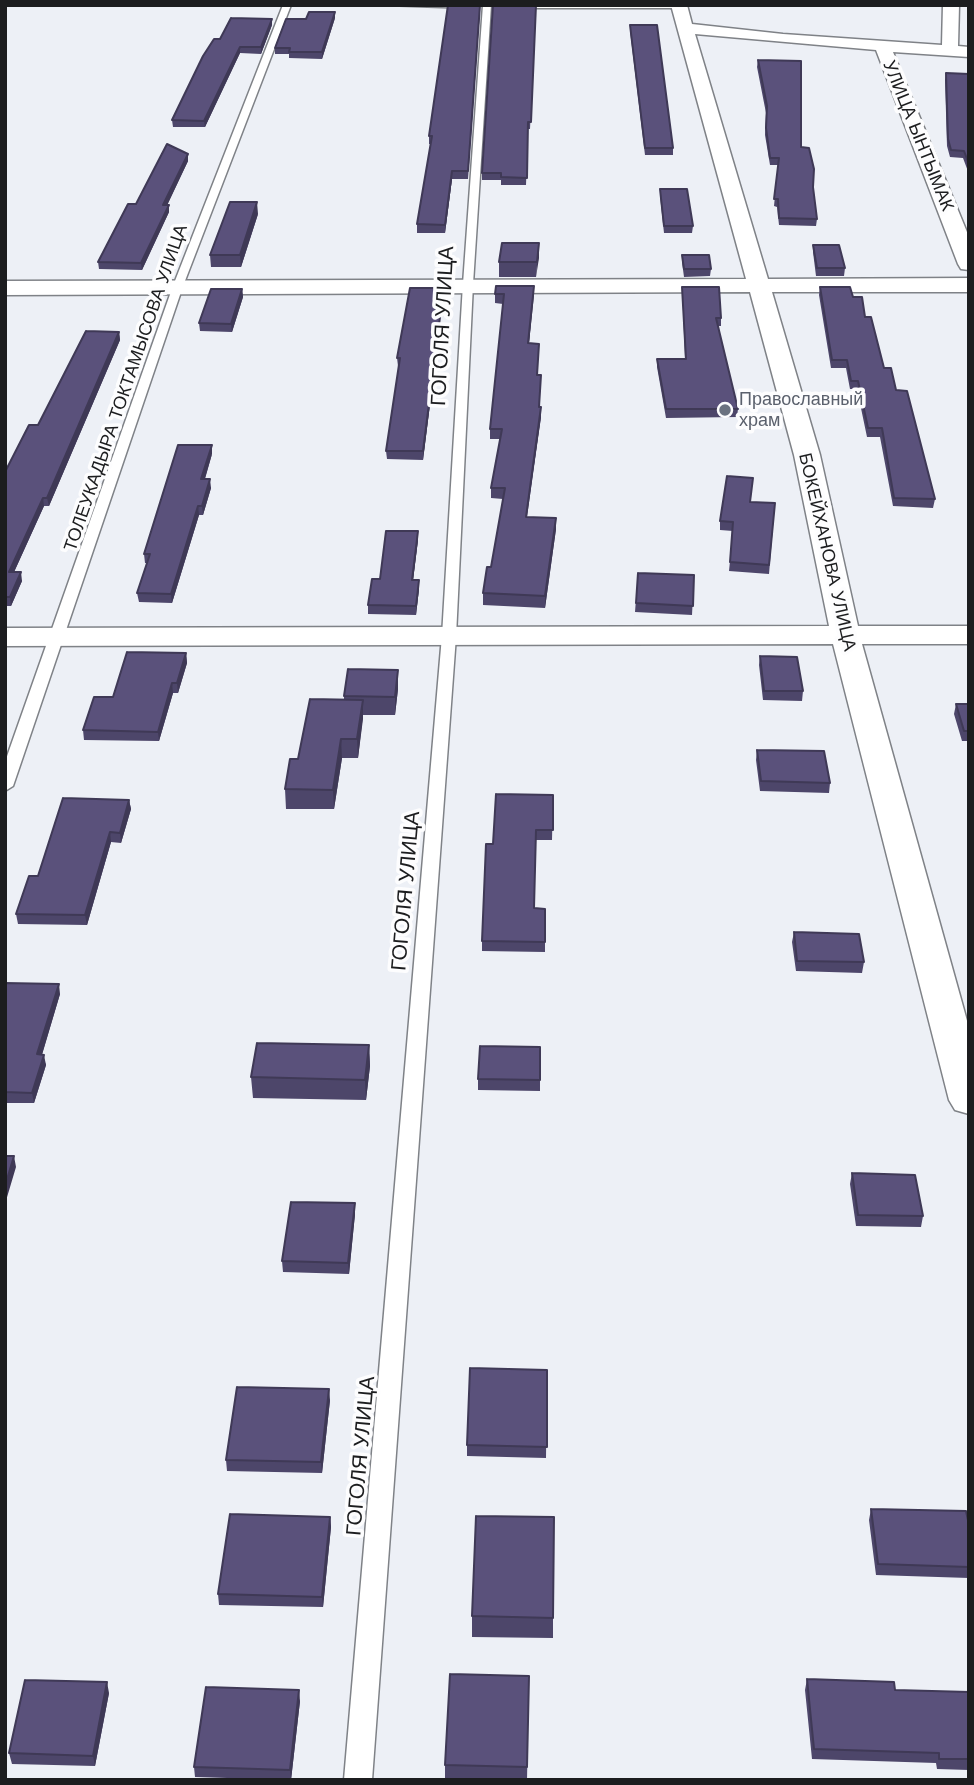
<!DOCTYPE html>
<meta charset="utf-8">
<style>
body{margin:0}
#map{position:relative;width:974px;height:1785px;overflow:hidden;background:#edf0f6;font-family:"Work Sans",sans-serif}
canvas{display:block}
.frame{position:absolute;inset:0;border:7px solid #1c1d1f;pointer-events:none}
</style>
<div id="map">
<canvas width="974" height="1785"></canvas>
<div class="frame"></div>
</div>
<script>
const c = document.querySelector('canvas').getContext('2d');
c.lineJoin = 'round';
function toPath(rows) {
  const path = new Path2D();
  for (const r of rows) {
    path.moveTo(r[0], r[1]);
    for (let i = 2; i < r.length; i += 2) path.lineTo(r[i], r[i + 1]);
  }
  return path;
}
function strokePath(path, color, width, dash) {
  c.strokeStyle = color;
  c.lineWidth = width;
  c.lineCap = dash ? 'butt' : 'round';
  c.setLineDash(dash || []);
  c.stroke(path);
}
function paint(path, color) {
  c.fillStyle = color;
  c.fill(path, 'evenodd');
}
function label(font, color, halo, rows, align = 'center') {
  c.font = font + ' "Work Sans",sans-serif';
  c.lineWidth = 7;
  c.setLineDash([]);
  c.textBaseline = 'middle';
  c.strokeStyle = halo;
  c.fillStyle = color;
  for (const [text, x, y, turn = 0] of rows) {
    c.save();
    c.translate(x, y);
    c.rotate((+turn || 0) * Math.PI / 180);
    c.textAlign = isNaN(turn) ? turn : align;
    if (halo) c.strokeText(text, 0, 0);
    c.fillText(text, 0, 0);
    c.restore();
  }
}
const service = toPath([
 [283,5,291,5,183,286,13,786,5,791,5,762,173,286,283,5],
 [385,5,473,5,474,6,470,8,385,5],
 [483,5,491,5,473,284,456,636,372,1780,344,1780,442,636,463,284,483,5],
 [509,5,682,5,683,6,679,8,512,8,509,5]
]);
const minor = toPath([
 [671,5,687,5,692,24,783,34,942,45,943,5,959,5,958,46,969,47,969,57,893,52,969,237,969,270,961,269,958,264,876,50,695,34,768,279,969,278,969,292,772,292,820,455,858,626,969,626,969,644,862,644,969,1028,969,1114,955,1110,949,1100,833,644,5,646,5,628,829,626,794,455,750,292,5,295,5,281,746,279,671,5]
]);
strokePath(service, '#7f8287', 3);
strokePath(minor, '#7f8287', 3);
paint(service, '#fff');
paint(minor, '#fff');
paint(toPath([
 [536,5,530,129,528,129,526,185,501,185,501,180,482,180,482,173],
 [480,11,468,179,452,179,445,233,417,233,417,224,431,144,429,144,429,136],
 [335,18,322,59,289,58,289,54,275,54,275,48],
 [272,25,261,54,240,53,205,127,173,127,172,120,220,39],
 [630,25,673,148,673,155,645,155,630,31],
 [758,60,801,147,813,187,817,219,816,226,779,225,777,207,774,206,778,165,770,165,765,135,766,113,757,67],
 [946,73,969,74,969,174,963,158,950,157,947,146,945,80],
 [188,154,188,161,167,205,169,205,169,212,142,270,99,269,98,262,136,204],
 [660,189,693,226,692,233,664,233,660,196],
 [258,214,241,267,211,267,210,255],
 [539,243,536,277,499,277,499,262],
 [813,245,845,268,844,276,816,276,813,252],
 [682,255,711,269,710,276,684,277,682,262],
 [534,286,529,343,538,375,539,407,541,417,527,517,556,518,556,529,545,608,483,605,483,593,491,567,503,499,491,498,491,488,500,439,490,439,490,429,503,304,495,303,495,294],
 [682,287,721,318,721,326,718,326,738,409,737,417,666,418,657,367,657,359,685,359],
 [820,287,853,297,865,317,884,368,896,390,935,499,933,508,893,506,880,437,867,437,857,389,850,389,846,368,831,368,819,295],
 [439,288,436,317,440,325,423,460,387,459,386,451,399,366,398,366,397,358],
 [242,289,243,297,232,332,200,331,199,323],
 [119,332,120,340,49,506,44,506,14,572,22,581,11,606,5,606,5,472,38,425],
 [212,454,205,479,211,488,203,515,199,515,172,603,139,602,137,593,147,563,145,563,144,554],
 [751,502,775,503,769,574,729,571,733,531,720,530,720,521],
 [418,540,413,580,419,589,416,615,368,614,368,605,380,579],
 [638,573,694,575,692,615,635,612],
 [186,653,187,663,178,693,173,693,159,741,84,740,83,730,113,697],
 [760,656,803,691,802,701,763,700,759,665],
 [398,689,395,715,363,715,358,758,342,758,334,809,286,809,285,789,298,759,344,700,344,696],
 [956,704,969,704,969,741,962,741,954,714],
 [757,750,830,783,829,793,760,791,756,760],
 [553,795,552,840,536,840,534,908,545,909,545,952,482,951,482,941,493,844],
 [129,800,131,809,121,843,111,842,87,925,18,924,16,914],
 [794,932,864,962,862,973,796,971,792,942],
 [5,983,60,994,42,1054,46,1065,34,1103,5,1103],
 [369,1045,370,1066,366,1100,253,1098,251,1077],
 [540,1047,540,1091,478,1090,478,1079],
 [852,1173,923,1216,921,1227,856,1226,850,1184],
 [355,1214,349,1274,283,1272,282,1261],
 [547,1370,546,1458,467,1456,467,1445],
 [330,1400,322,1473,227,1471,226,1460],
 [871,1509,969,1525,969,1578,876,1575,869,1520],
 [330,1517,331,1527,323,1607,219,1605,218,1594],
 [472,1616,553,1618,553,1638,472,1637],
 [529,1676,527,1780,445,1780,445,1765],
 [807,1679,895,1690,969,1692,969,1770,937,1769,936,1763,812,1759,805,1690],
 [109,1693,95,1766,12,1764,9,1753],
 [300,1701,291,1780,195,1777,194,1767]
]), '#4d466a');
paint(toPath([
 [335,12,335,18,322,59,322,52],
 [272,19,272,25,261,54,261,47],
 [240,47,240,53,205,127,204,121],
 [188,154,188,161,164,212,163,205],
 [452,171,452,179,445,233,445,225],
 [257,202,258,214,241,267,240,255],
 [169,205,169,212,142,270,141,263],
 [539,243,539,258,536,277,537,262],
 [534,286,534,295,528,353,528,343],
 [242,289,243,297,232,332,231,324],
 [440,317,440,325,423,460,423,451],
 [119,332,120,340,49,506,47,498],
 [541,407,541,417,525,527,526,517],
 [212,445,212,454,202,488,201,479],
 [210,479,211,488,203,515,202,506],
 [43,498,44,506,10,581,9,572],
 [198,506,199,515,172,603,171,594],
 [556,518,556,529,545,608,545,596],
 [418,531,418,540,412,589,412,580],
 [21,572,22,581,11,606,10,597],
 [419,580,419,589,416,615,416,606],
 [186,653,187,663,178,693,177,683],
 [398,670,398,689,395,715,395,697],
 [172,683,173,693,159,741,158,732],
 [363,700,363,719,358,758,357,739],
 [341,739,342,758,334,809,333,790],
 [129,800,131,809,121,843,120,833],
 [110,832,111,842,87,925,85,915],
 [59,984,60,994,39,1065,37,1054],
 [369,1045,370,1066,366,1100,365,1080],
 [44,1055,46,1065,34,1103,32,1093],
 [14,1156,16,1167,5,1204,5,1186],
 [355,1203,355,1214,349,1274,348,1263],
 [329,1389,330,1400,322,1473,321,1462],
 [330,1517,331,1527,323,1607,322,1597],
 [107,1682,109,1693,95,1766,93,1756],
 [299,1690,300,1701,291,1780,290,1770]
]), '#3f3956');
const building = toPath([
 [448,5,480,5,468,171,452,171,445,225,417,224,432,136,429,136,448,5],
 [493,5,536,5,531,122,528,122,527,178,501,177,501,173,482,173,493,5],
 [309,12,335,12,322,52,289,52,290,48,275,48,286,19,306,19,309,12],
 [231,18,272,19,261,47,240,47,204,121,172,120,203,56,214,39,220,39,231,18],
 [630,25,657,25,673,148,645,148,630,25],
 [758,60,801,61,801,147,809,148,814,169,813,187,817,219,779,218,778,199,774,199,779,158,770,158,766,128,767,106,758,60],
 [946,73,969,74,969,164,964,151,951,150,948,139,946,73],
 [167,144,188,154,163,205,169,205,141,263,98,262,128,204,136,204,167,144],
 [660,189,687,189,693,226,664,226,660,189],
 [230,202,257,202,240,255,210,255,230,202],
 [502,243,539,243,537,262,499,262,502,243],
 [813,245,839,245,845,268,817,268,813,245],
 [682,255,709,255,711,269,684,269,682,255],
 [496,286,534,286,528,343,539,344,537,375,541,375,539,407,541,407,526,517,556,518,545,596,483,593,487,567,491,567,505,488,491,488,502,429,490,429,504,294,495,294,496,286],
 [682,287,719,287,721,318,716,318,738,409,666,409,657,359,686,359,682,287],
 [820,287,850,287,853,297,862,297,865,317,871,317,884,368,891,368,896,390,907,391,935,499,894,498,882,428,868,428,858,381,851,381,847,360,832,360,820,287],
 [410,288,439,288,435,317,440,317,423,451,386,451,400,358,397,358,410,288],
 [211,289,242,289,231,324,199,323,211,289],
 [86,331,119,332,47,498,43,498,9,572,21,572,10,597,5,597,5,472,29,425,38,425,86,331],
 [178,445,212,445,201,479,210,479,202,506,198,506,171,594,137,593,150,554,144,554,178,445],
 [727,476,753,478,750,502,775,503,769,565,730,562,733,522,720,521,727,476],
 [386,531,418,531,412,580,419,580,416,606,368,605,372,579,380,579,386,531],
 [638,573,694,575,693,606,636,603,638,573],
 [127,652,186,653,177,683,172,683,158,732,83,730,94,697,113,697,127,652],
 [760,656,797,657,803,691,764,691,760,656],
 [348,669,398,670,395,697,344,696,348,669],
 [310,699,363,700,357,739,341,739,333,790,285,789,290,759,298,759,310,699],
 [956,704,969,704,969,731,964,731,956,704],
 [757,750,824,751,830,783,761,781,757,750],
 [496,794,553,795,553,830,536,830,534,908,545,909,545,942,482,941,486,844,493,844,496,794],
 [63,798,129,800,120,833,110,832,85,915,16,914,29,876,38,876,63,798],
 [794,932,859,934,864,962,797,961,794,932],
 [5,983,59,984,37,1054,44,1055,32,1093,5,1092,5,983],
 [257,1043,369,1045,365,1080,251,1077,257,1043],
 [480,1046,540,1047,540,1080,478,1079,480,1046],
 [5,1156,14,1156,5,1186,5,1156],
 [852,1173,915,1175,923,1216,858,1215,852,1173],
 [291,1202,355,1203,348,1263,282,1261,291,1202],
 [470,1368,547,1370,547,1447,467,1445,470,1368],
 [237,1387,329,1389,321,1462,226,1460,237,1387],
 [871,1509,966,1511,969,1525,969,1567,878,1564,871,1509],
 [230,1514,330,1517,322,1597,218,1594,230,1514],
 [476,1516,554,1517,553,1618,472,1616,476,1516],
 [450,1674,529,1676,527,1767,445,1765,450,1674],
 [807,1679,894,1682,895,1690,969,1692,969,1759,939,1759,939,1753,814,1749,807,1679],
 [25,1680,107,1682,93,1756,9,1753,25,1680],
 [206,1687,299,1690,290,1770,194,1767,206,1687]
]);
paint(building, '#5a517b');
strokePath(building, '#3f3956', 2);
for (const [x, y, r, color] of [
 [725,410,7,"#6b7280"]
]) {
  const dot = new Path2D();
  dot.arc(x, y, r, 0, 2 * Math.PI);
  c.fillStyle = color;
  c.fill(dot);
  strokePath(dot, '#fdfdfe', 2.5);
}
label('18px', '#1c1d1f', '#fdfdfe', [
 ["УЛИЦА ЫНТЫМАК",918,136,68],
 ["ТОЛЕУКАДЫРА ТОКТАМЫСОВА УЛИЦА",126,388,-71],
 ["БОКЕЙХАНОВА УЛИЦА",827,552,77]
]);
label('18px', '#5b616d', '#fdfdfe', [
 ["Православный",739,400],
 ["храм",739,421]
], 'left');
label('21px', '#1c1d1f', '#fdfdfe', [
 ["ГОГОЛЯ УЛИЦА",443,326,-87],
 ["ГОГОЛЯ УЛИЦА",406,891,-85],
 ["ГОГОЛЯ УЛИЦА",361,1456,-85]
]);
</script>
